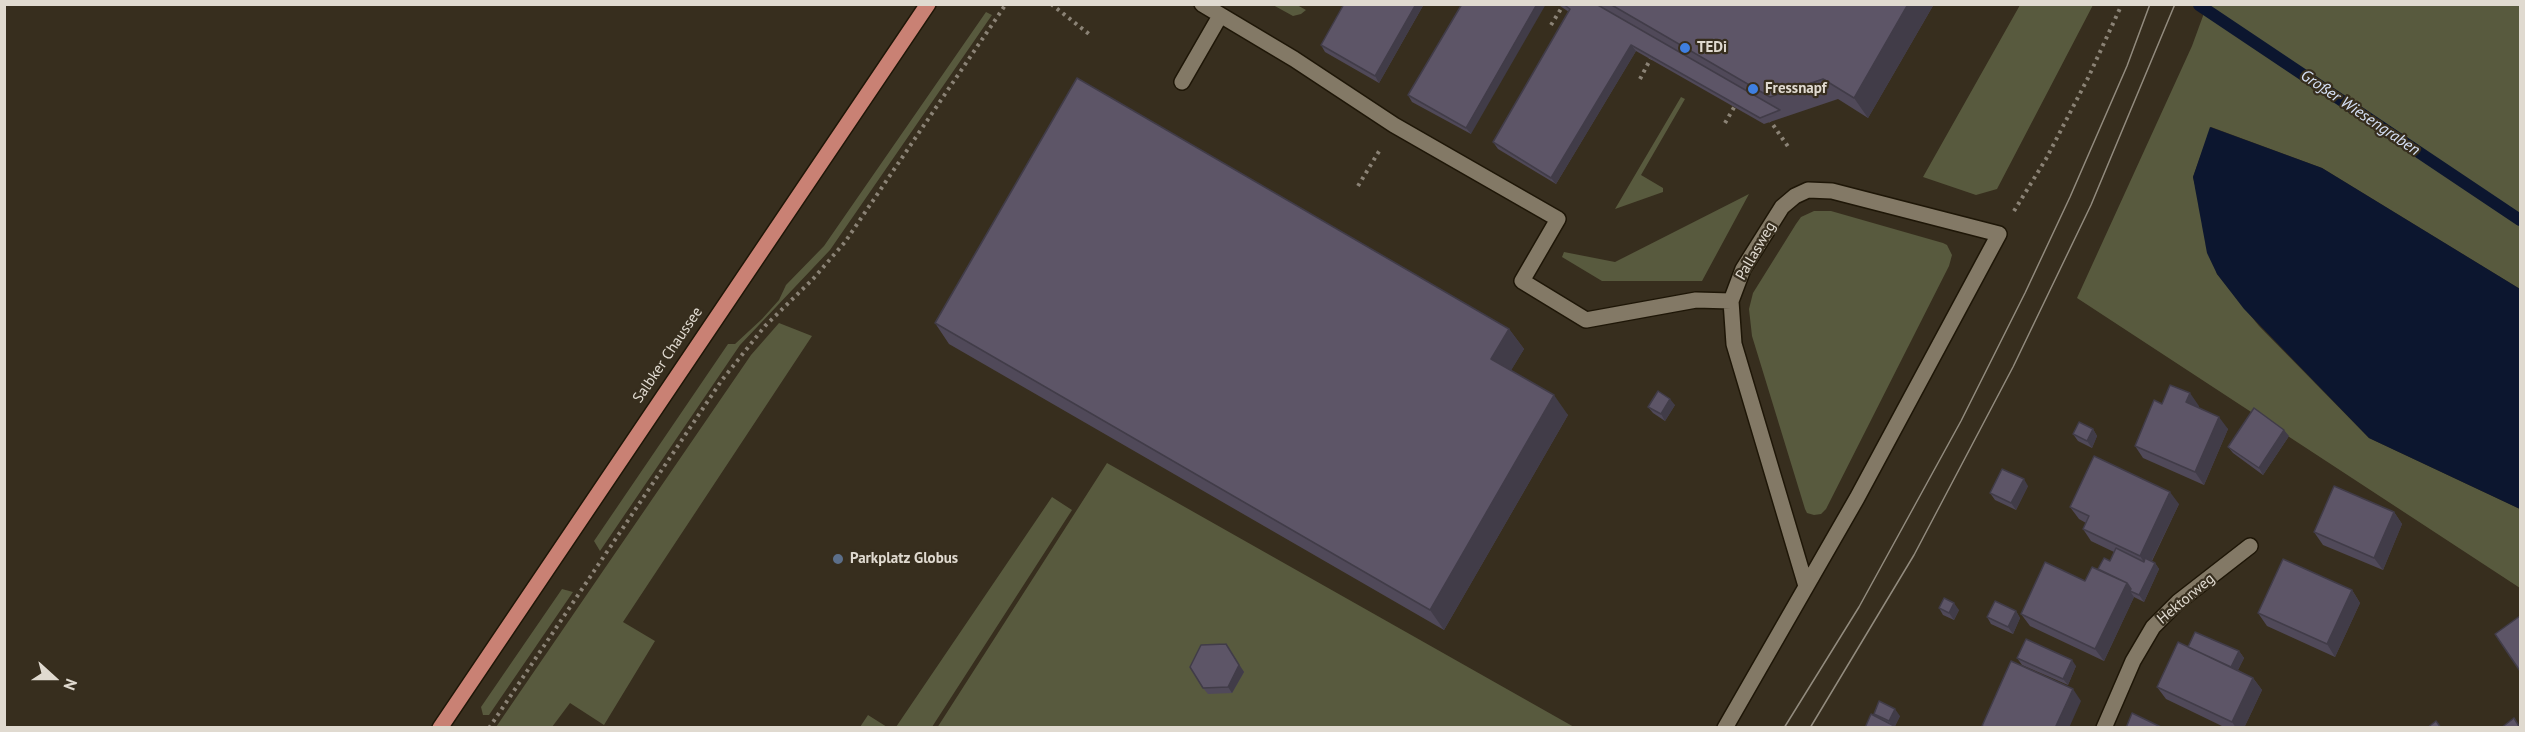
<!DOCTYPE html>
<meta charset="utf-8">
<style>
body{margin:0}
#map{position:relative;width:2525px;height:732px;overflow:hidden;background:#372e1e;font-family:"PT Sans",sans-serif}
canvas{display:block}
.frame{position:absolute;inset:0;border:6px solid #e0dad0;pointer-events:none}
.north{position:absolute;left:24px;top:648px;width:60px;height:60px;-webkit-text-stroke:4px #372e1e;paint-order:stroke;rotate:111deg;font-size:16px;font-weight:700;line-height:24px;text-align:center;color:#e0dad0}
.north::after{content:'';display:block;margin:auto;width:21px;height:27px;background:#e0dad0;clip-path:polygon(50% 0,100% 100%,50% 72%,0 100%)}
</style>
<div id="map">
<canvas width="2525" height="732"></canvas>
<div class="frame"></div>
<div class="north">N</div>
</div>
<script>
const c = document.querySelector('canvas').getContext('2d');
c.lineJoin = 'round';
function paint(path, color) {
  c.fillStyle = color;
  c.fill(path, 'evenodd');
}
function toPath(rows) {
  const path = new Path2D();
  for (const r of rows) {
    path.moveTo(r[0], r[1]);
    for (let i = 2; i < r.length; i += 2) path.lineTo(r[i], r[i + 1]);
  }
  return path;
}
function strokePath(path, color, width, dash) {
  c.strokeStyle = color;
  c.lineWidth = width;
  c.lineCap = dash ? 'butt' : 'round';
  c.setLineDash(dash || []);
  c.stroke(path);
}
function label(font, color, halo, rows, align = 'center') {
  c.font = font + ' "PT Sans",sans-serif';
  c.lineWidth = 4.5;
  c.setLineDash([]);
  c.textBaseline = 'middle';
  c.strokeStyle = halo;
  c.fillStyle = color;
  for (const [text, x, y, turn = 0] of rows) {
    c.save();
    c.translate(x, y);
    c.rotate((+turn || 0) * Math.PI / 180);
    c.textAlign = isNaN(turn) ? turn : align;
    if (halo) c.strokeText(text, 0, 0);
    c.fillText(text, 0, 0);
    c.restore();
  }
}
paint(toPath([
 [1273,5,1297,5,1306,10,1301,14,1293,16],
 [2020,5,2093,5,1997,189,1976,195,1923,177],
 [2207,5,2520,5,2520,289,2322,168,2211,127,2193,177,2217,274,2259,326,2369,438,2520,509,2520,588,2077,298,2192,46],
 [986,12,992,15,830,250,740,345,600,551,594,541,728,344,735,344,762,319,779,300,786,285,824,246],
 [1681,97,1685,99,1641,175,1663,188,1663,192,1615,209],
 [1749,194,1702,281,1602,281,1562,257,1564,252,1615,262],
 [1814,211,1831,211,1943,243,1947,245,1952,255,1949,266,1826,509,1821,514,1814,515,1807,513,1805,509,1752,336,1749,309,1753,293,1796,224,1801,217],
 [779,323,812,336,623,622,655,641,604,725,570,703,552,727,496,727,751,355],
 [1107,463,1574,727,937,728],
 [1052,497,1072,510,932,727,896,727],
 [562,589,573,592,489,715,483,715,481,707],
 [868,715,887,727,860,727]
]), '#585a3e');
paint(toPath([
 [2210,127,2322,168,2520,289,2520,509,2369,438,2244,309,2217,274,2207,253,2193,177]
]), '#0c162f');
strokePath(toPath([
 [2199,5,2520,220]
]), '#0c162f', 12);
const minor = toPath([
 [1202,4,1294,59,1394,125,1558,219,1522,281,1586,320,1696,300,1731,301],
 [1182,82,1220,16],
 [1725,728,1857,498,1999,234,1832,191,1808,190,1795,196,1782,207,1743,269,1731,301,1734,344,1806,586],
 [2104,728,2133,661,2153,627,2178,602,2250,546]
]);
const major = toPath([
 [440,728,928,4]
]);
strokePath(minor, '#1e1607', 18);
strokePath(major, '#1e1607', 18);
strokePath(toPath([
 [1051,4,1089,34],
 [1551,25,1564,4],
 [1640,79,1652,56],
 [1769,119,1789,148],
 [1725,123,1736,104],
 [1358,186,1381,148],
 [2014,211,2046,159,2088,78,2122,4],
 [489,728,722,380,765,326,813,279,845,242,1006,4]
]), '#8b8376', 4, [3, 4.5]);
strokePath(minor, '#837966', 15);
strokePath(major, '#c98174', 15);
strokePath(toPath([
 [1784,728,1859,607,1961,421,2025,293,2070,197,2127,66,2150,4],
 [1810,728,1914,555,2013,367,2091,205,2175,4]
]), '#928b7e', 1.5);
paint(toPath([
 [1344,4,1424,4,1379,83,1325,52,1321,45],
 [1462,4,1471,134,1412,102,1408,95],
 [1557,4,1934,4,1868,118,1838,99,1764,124,1636,51,1556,184,1498,149,1493,142,1569,12],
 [935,323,1509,329,1524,349,1511,370,1568,415,1444,630,949,344],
 [2162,404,2199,406,2198,408,2228,429,2204,485,2143,458,2135,446],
 [1675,405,1665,421,1653,413,1648,407],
 [2093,429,2097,436,2092,448,2078,441,2073,434],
 [2289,436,2263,475,2233,453,2228,447],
 [2028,486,2016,510,1995,500,1990,493],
 [2179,504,2152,561,2155,563,2159,569,2144,602,2134,597,2104,661,2030,626,2021,614,2085,581,2098,569,2110,561,2114,552,2091,541,2083,529,2086,523,2079,519,2070,507],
 [2394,512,2402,524,2383,570,2323,545,2314,532],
 [2352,590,2360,603,2335,657,2267,626,2258,613],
 [1939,608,1959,610,1954,620,1943,615],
 [2016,611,2020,618,2013,634,1991,624,1987,617],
 [1230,651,1244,672,1232,693,1208,694,1203,688],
 [2239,651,2244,658,2238,670,2253,678,2262,690,2244,728,2226,728,2166,699,2157,687],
 [2017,658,2076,666,2068,685,2022,665],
 [1874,714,1900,716,1895,726,1876,717]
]), '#504959');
paint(toPath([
 [1416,4,1424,4,1379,83,1375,76],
 [1537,4,1546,4,1471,134,1466,128],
 [1908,4,1934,4,1868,118,1854,98],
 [1631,45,1636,51,1556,184,1551,178],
 [1509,329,1524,349,1506,379,1491,359],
 [2190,393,2199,406,2195,415,2186,402],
 [1554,395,1568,415,1444,630,1430,610],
 [1670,399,1675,405,1665,421,1661,414],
 [2219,417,2228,429,2204,485,2195,472],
 [2093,429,2097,436,2092,448,2087,441],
 [2284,430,2289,436,2263,475,2259,468],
 [2024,479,2028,486,2016,510,2011,503],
 [2170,492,2179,504,2148,568,2140,556],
 [2394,512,2402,524,2383,570,2374,558],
 [2155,563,2159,569,2144,602,2139,595],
 [2127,583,2133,593,2130,591,2134,597,2104,661,2095,649],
 [2352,590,2360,603,2335,657,2327,644],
 [1954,603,1959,610,1954,620,1949,613],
 [2016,611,2020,618,2013,634,2008,627],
 [1226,644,1244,672,1232,693,1228,687],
 [2239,651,2244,658,2236,674,2231,668],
 [2072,660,2076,666,2068,685,2063,679],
 [2253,678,2262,690,2244,728,2236,728,2232,722],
 [2073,689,2081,701,2069,728,2055,728],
 [1895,709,1900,716,1894,728,1889,721]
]), '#413c48');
const building = toPath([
 [1344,4,1416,4,1375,76,1321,45,1344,4],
 [1462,4,1537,4,1466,128,1408,95,1462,4],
 [1563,4,1596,4,1780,110,1760,118,1631,45,1551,178,1493,142,1570,9,1563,4],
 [1610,4,1908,4,1854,98,1823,79,1770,97,1610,4],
 [1077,78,1509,329,1491,359,1554,395,1430,610,935,323,1077,78],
 [2170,385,2190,393,2186,402,2219,417,2195,472,2135,446,2154,400,2162,404,2170,385],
 [1658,391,1670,399,1661,414,1648,407,1658,391],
 [2254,408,2284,430,2259,468,2228,447,2254,408],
 [2079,422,2093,429,2087,441,2073,434,2079,422],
 [2094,456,2170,492,2140,556,2083,529,2089,516,2070,507,2094,456],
 [2002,469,2024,479,2011,503,1990,493,2002,469],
 [2334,486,2394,512,2374,558,2314,532,2334,486],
 [2116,548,2144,562,2145,558,2155,563,2139,595,2130,591,2131,589,2127,583,2098,569,2104,558,2110,561,2116,548],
 [2283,559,2352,590,2327,644,2258,613,2283,559],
 [2045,562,2085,581,2092,567,2127,583,2095,649,2021,614,2045,562],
 [1944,598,1954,603,1949,613,1939,608,1944,598],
 [1995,601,2016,611,2008,627,1987,617,1995,601],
 [2520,616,2520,671,2495,634,2520,616],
 [2195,632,2239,651,2231,667,2188,647,2195,632],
 [2026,639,2072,660,2063,679,2017,658,2026,639],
 [2178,642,2253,678,2232,722,2157,687,2178,642],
 [1226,644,1239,665,1228,687,1203,688,1190,667,1201,645,1226,644],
 [2011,661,2073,689,2055,728,1987,728,1982,726,2011,661],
 [1879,701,1895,709,1889,721,1874,714,1879,701],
 [2132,713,2163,728,2126,728,2132,713],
 [1871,714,1898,728,1865,728,1871,714],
 [2514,718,2520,728,2501,728,2514,718],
 [2436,721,2441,728,2427,728,2436,721]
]);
paint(building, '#5d5567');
strokePath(building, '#413c48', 1.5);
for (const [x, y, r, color] of [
 [1685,48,6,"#3f7fe0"],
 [1753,89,6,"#3f7fe0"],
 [838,559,6,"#5c6f8a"]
]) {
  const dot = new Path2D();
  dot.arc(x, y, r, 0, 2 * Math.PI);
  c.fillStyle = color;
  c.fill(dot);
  strokePath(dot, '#372e1e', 2);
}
label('bold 15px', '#e0dad0', '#372e1e', [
 ["TEDi",1697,48],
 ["Fressnapf",1765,89],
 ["Parkplatz Globus",850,559]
], 'left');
label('15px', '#e0dad0', '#372e1e', [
 ["Pallasweg",1756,251,-60],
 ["Salbker Chaussee",668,355,-56],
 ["Hektorweg",2186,599,-40]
]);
label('italic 16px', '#d7e2f8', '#372e1e', [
 ["Großer Wiesengraben",2360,113,34]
]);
</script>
